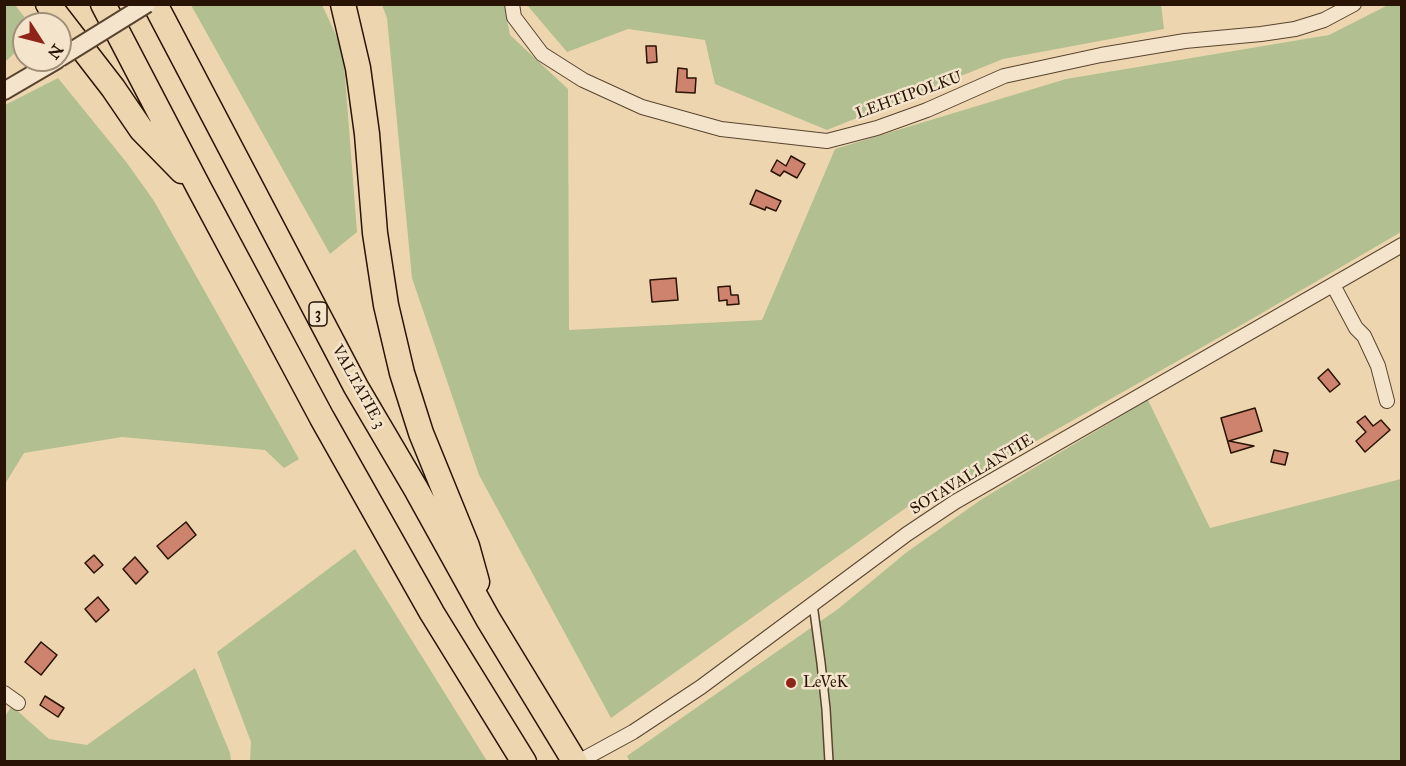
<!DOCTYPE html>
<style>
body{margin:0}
#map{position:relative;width:1406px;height:766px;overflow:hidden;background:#edd6af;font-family:"IM FELL Great Primer",serif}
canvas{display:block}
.frame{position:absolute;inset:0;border:6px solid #281304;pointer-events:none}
.north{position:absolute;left:12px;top:12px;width:60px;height:60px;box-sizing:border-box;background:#f3e4cb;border:2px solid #a2907b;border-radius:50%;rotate:126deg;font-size:16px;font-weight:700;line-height:24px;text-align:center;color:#281304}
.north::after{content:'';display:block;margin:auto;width:21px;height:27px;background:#8f2418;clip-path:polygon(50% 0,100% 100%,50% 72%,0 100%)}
</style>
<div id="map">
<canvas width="1406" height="766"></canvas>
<div class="frame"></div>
<div class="north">N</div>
</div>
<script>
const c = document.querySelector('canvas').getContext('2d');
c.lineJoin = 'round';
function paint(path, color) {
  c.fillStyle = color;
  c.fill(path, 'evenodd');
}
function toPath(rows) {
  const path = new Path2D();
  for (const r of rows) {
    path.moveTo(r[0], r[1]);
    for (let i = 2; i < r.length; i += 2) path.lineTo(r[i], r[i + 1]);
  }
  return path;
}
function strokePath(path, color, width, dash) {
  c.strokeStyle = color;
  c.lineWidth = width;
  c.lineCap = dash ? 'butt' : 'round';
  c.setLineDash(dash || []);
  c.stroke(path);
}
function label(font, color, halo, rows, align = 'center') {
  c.font = font + ' "IM FELL Great Primer",serif';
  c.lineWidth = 5;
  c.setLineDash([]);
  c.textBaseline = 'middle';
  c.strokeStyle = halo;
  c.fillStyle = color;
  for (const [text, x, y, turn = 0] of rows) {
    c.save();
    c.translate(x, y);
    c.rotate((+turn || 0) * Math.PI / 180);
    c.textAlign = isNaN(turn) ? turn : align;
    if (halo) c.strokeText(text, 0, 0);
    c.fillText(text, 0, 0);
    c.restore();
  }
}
paint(toPath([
 [5,4,15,5,30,24,24,24,24,44,5,62],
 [1161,4,1164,29,1003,59,827,130,715,84,705,40,628,29,567,52,527,5],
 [191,5,322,5,343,50,357,232,330,254],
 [382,5,504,5,510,35,568,89,569,330,762,320,835,149,1066,79,1329,35,1388,5,1401,5,1401,232,1257,316,994,465,910,505,611,718,479,475,412,278,387,18],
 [58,78,127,163,154,201,299,459,284,468,265,450,122,437,24,453,5,484,5,105],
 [1148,400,1210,528,1401,479,1401,761,630,762,627,756,838,609,907,552,982,499],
 [355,549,487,761,250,761,251,742,217,652],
 [195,668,230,753,231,761,5,762,5,716,12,706,49,739,87,745]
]), '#b2bf90');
const building = toPath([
 [646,46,656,46,657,62,647,63,646,46],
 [678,68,687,69,687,78,696,78,695,93,676,92,678,68],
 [791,156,805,164,797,178,784,171,780,176,771,171,777,160,786,166,791,156],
 [756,190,781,201,776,211,766,207,765,210,750,204,756,190],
 [676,278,678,300,652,302,650,280,676,278],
 [730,286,731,295,738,295,739,304,727,305,727,300,719,301,718,287,730,286],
 [1328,369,1340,384,1330,392,1318,378,1328,369],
 [1255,408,1262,431,1229,441,1254,446,1231,453,1221,418,1255,408],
 [1365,416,1373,426,1381,420,1390,430,1365,452,1356,441,1366,432,1357,422,1365,416],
 [1274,450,1288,453,1285,465,1271,462,1274,450],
 [186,522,196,535,168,559,157,546,186,522],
 [94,555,103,565,94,573,85,563,94,555],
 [135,557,148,572,136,584,123,569,135,557],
 [98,597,109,610,96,622,85,609,98,597],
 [41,642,57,655,41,675,25,662,41,642],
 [45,696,64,708,58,717,40,705,45,696]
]);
paint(building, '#cd836d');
strokePath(building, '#281304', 1.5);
const service = toPath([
 [813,604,821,663,826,709,829,762]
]);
const minor = toPath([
 [512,4,514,17,542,54,583,80,642,107,721,129,827,141,877,128,927,110,1004,76,1101,55,1185,41,1261,34,1295,29,1324,20,1354,4],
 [1333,285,1356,328,1364,336,1378,366,1387,401],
 [4,693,18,703],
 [578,762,633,732,701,687,907,534,955,502,1402,245]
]);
const tertiary = toPath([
 [4,91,57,60]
]);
const motorway = toPath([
 [48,4,113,88,141,129,182,171],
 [103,4,199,188,322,418,432,613,524,762],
 [155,4,356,387,416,489,488,619,575,762],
 [343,4,358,68,367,134,375,233,386,305,402,373,421,433,467,546,477,582]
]);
strokePath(service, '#59442f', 10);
strokePath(minor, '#59442f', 16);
strokePath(tertiary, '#59442f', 20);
strokePath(motorway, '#281304', 27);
strokePath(service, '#f3e4cb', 7);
strokePath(minor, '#f3e4cb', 14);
strokePath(tertiary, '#f3e4cb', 16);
strokePath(motorway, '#edd6af', 24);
const tertiaryBridge = toPath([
 [60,58,147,4]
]);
strokePath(tertiaryBridge, '#59442f', 20, []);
strokePath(tertiaryBridge, '#f3e4cb', 16);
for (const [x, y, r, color] of [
 [791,683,6,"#8f2418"]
]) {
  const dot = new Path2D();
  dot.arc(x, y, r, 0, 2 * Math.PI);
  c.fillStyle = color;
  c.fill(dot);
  strokePath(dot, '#f3e4cb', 2);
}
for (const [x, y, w] of [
 [318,314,18]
]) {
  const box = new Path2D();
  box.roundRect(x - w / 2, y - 12, w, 24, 4.5);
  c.fillStyle = '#f3e4cb';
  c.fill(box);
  strokePath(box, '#281304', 1.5);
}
label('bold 15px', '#281304', null, [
 ["3",318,314]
]);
label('16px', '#281304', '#f3e4cb', [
 ["LEHTIPOLKU",909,96,-20],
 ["VALTATIE 3",358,387,61],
 ["SOTAVALLANTIE",972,475,-31]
]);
label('16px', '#281304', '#f3e4cb', [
 ["LeVeK",803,683]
], 'left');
</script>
